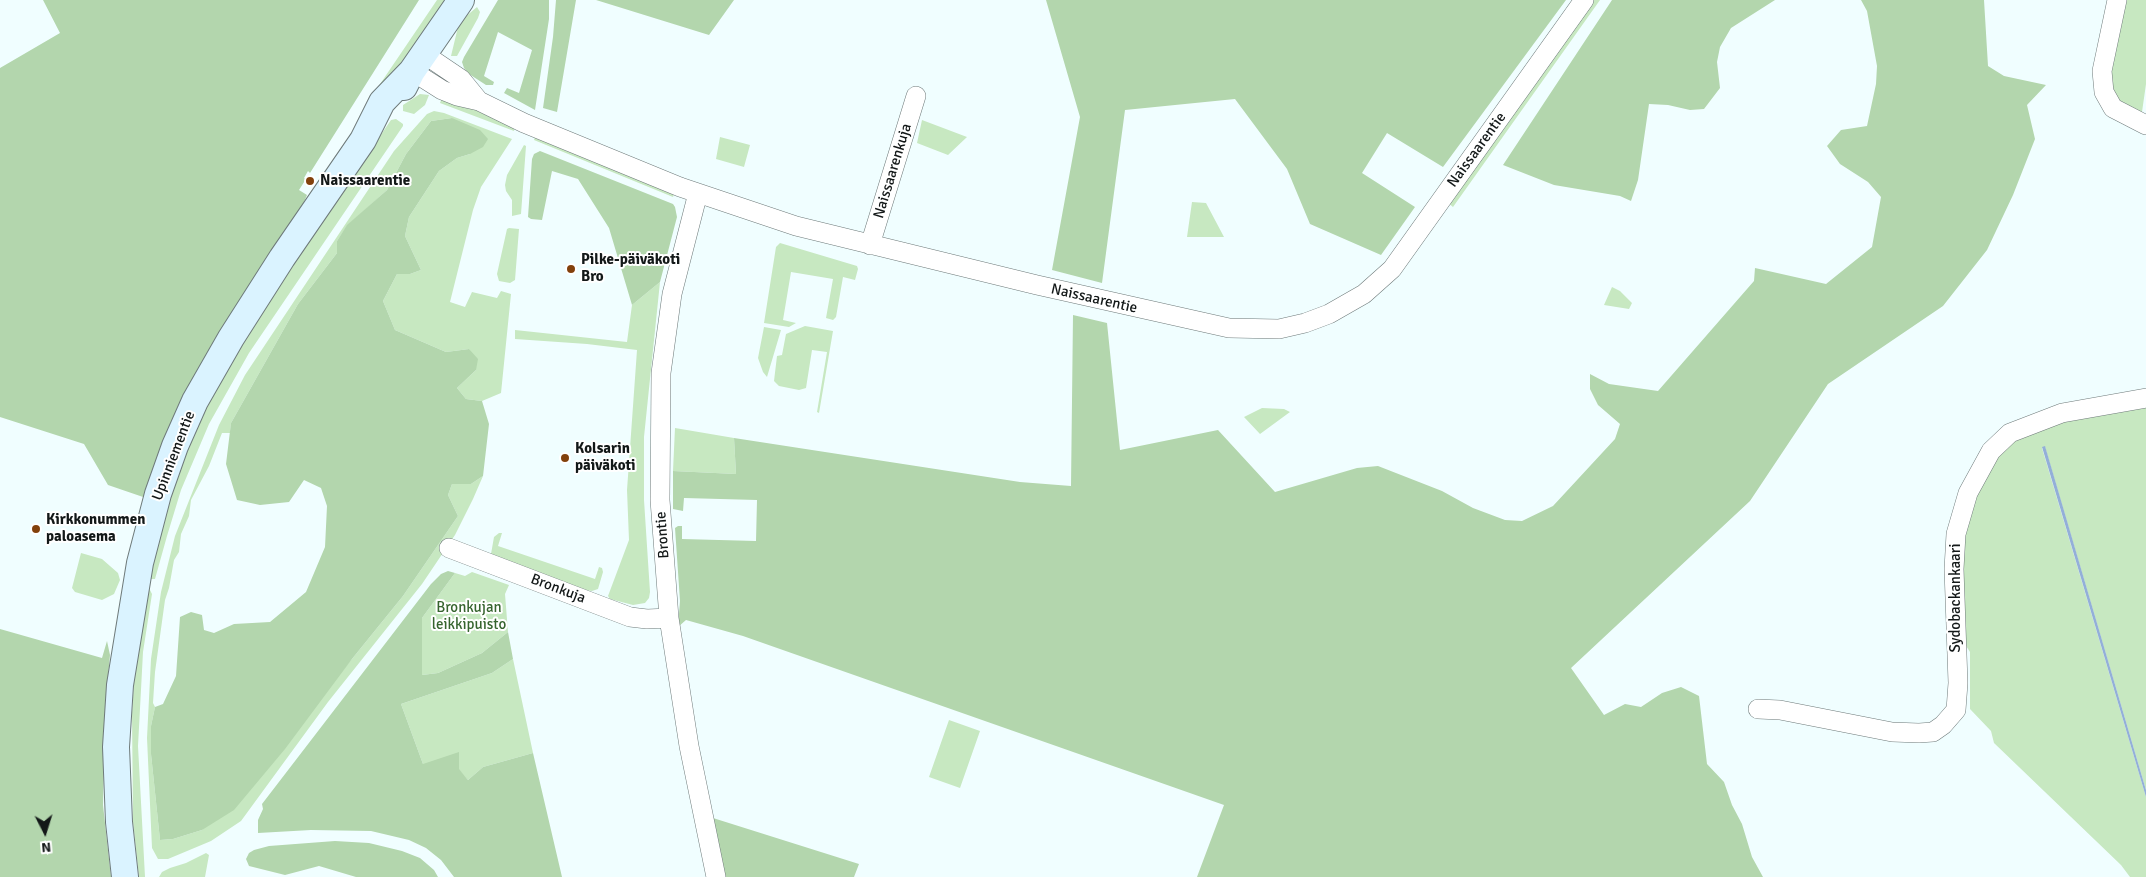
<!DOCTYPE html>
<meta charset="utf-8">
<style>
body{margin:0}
#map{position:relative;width:2146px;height:877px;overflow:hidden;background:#f0feff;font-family:Signika,sans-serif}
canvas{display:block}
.north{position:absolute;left:20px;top:807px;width:50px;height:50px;-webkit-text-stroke:4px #fff;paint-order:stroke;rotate:175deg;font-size:14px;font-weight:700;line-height:20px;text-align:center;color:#131818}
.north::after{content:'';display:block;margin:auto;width:18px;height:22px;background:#131818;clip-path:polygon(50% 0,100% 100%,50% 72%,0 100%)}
</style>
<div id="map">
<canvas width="2146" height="877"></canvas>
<div class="north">N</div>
</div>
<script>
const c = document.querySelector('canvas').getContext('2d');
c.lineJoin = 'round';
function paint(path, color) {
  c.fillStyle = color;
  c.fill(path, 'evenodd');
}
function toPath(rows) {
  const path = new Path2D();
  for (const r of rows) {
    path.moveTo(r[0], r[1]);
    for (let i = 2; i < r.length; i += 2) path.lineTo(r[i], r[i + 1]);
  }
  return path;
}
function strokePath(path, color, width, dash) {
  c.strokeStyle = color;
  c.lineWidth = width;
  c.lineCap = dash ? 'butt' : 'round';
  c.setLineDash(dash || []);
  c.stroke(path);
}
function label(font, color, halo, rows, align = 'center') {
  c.font = font + ' Signika,sans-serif';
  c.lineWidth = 4;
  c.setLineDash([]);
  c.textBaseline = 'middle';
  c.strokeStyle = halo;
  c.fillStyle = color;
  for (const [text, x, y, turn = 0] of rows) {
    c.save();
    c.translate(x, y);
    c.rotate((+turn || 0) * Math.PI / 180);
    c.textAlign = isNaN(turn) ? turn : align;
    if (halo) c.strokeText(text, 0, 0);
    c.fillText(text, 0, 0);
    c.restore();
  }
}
paint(toPath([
 [437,0,447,0,382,93,376,90],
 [1591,0,1600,0,1453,207,1447,202],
 [2125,0,2146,0,2146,84,2141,119,2121,108,2111,88,2109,69],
 [477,7,480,12,478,18,457,56,451,56,458,27,464,18],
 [420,94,429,95,425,105,414,114,403,111,403,105],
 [442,98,464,104,515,124,514,131,440,103],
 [434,111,444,113,512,139,481,187,473,210,450,302,465,307,472,292,497,298,501,291,511,294,501,393,482,401,466,399,457,388,476,370,469,349,446,352,395,330,383,301,397,274,410,274,421,270,405,236,409,217,439,171,457,158,470,154,452,118,431,121,406,154,387,190,347,226,337,241,337,253,298,304,231,423,230,433,222,433,209,466,191,500,189,516,181,534,179,552,174,560,169,588,165,600,155,672,153,703,155,707,151,726,151,754,160,840,173,839,202,830,352,659,403,596,458,516,448,495,452,484,471,484,483,476,473,499,455,535,422,584,328,702,241,821,211,841,168,859,158,859,152,848,147,738,151,659,161,592,175,536,219,425,245,375,394,151,427,114],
 [396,119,403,124,403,126,249,353,209,424,181,490,167,536,155,579,148,579,173,486,200,420,216,388,289,268,391,120],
 [922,120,967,137,948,155,917,143],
 [536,134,675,191,673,197,534,140],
 [720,137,750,145,744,167,716,159],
 [524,145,526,146,521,214,512,216,512,200,506,191,505,185,507,175],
 [1192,202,1206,203,1224,237,1187,237],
 [509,228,519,229,515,280,510,283,499,281,497,274,507,229],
 [780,243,857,266,858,269,855,280,843,277,836,317,833,320,826,318,833,279,791,272,783,320,796,323,789,327,764,323,776,247],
 [660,282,644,437,644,500,650,592,649,598,645,603,633,605,610,599,608,596,629,540,627,490,637,350,587,344,515,339,515,330,627,342,632,305],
 [1612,287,1620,291,1632,303,1629,309,1604,305],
 [805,326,833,331,819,413,817,412,827,352,812,350,806,388,799,390,779,386,774,381,777,356,782,355,786,334],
 [764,327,781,330,767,377,763,372,758,358],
 [2146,401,2146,790,2045,447,2042,448,2146,797,2146,877,2130,877,2121,865,1994,743,1991,731,1970,709,1970,652,1961,638,1962,553,1965,527,1973,501,1996,456,2031,429],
 [1262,408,1284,409,1290,412,1260,434,1244,417],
 [675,428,734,438,736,474,673,471],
 [499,533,502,533,498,546,595,579,599,567,602,568,603,572,598,589,592,591,585,590,491,554,494,537],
 [81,553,102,559,118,573,120,580,114,594,102,600,75,592,72,588],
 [472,572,509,585,505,594,508,632,482,653,438,673,422,675,422,618,455,573,465,576],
 [149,588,152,594,143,652,138,746,145,877,139,877,133,822,132,713,136,651],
 [513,659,533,753,483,767,468,780,459,770,423,764,401,704,492,673],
 [949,720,980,731,960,788,929,777],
 [206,853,209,855,205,877,159,877,162,872,170,868,186,863]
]), '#c7e8c1');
paint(toPath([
 [43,0,419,0,310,173,308,171,304,178,306,179,299,190,307,195,298,216,146,498,108,485,84,444,0,417,0,68,60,33],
 [498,0,549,0,549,19,535,110,504,93,507,88,519,93,532,50,498,32,484,76,494,82,493,85,486,85,469,74,464,68,462,62,464,57],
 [556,0,576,0,557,112,543,108,553,37],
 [596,0,734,0,709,35],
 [1046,0,1566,0,1443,167,1387,133,1362,173,1415,207,1381,255,1310,224,1287,169,1235,99,1125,110,1102,283,1052,270,1080,117],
 [1612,0,1775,0,1731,28,1720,47,1717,62,1720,88,1704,109,1690,110,1668,105,1649,104,1638,180,1631,201,1620,196,1554,185,1503,165],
 [1861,0,1984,0,1988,66,2004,76,2046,85,2027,105,2035,139,2013,195,1987,250,1943,306,1828,384,1750,501,1571,668,1604,715,1625,704,1641,707,1662,693,1681,687,1699,696,1707,764,1724,782,1732,805,1742,824,1752,857,1763,877,1197,877,1224,805,743,636,686,620,678,627,680,601,675,528,678,526,682,526,682,539,756,541,757,500,684,498,683,511,673,509,673,471,736,474,734,438,1020,482,1071,486,1073,315,1107,323,1120,450,1218,430,1275,492,1357,468,1378,466,1442,491,1473,508,1505,520,1522,521,1553,506,1615,439,1620,424,1598,405,1590,389,1590,374,1609,384,1658,391,1754,281,1755,268,1826,284,1872,247,1881,197,1868,182,1840,164,1827,146,1841,130,1867,126,1876,84,1877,66,1867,11],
 [452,118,480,130,488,139,483,147,470,154,457,158,439,171,409,217,405,236,421,270,410,274,397,274,383,301,395,330,446,352,469,349,478,359,476,370,457,388,466,399,482,401,489,424,483,476,471,484,452,484,448,495,458,516,403,596,352,659,285,749,234,810,202,830,173,839,160,840,151,754,151,726,155,707,163,704,176,676,180,617,191,612,202,615,204,630,214,633,234,624,270,622,306,592,325,547,327,506,321,488,304,480,289,502,260,505,237,500,226,464,231,423,298,304,337,253,337,241,347,225,387,190,406,154,431,121],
 [540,151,673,204,675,207,677,217,660,282,632,305,609,228,578,179,552,171,542,220,531,219,528,217,532,159,534,154],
 [448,571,455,573,422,618,422,675,438,673,482,653,508,632,513,659,492,673,401,704,423,764,459,752,459,769,468,780,483,767,533,753,562,877,454,877,441,860,426,848,409,840,371,831,311,830,258,833,258,820,263,809,262,804,431,584,441,574],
 [0,629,102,658,107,641,110,655,105,712,103,805,111,877,0,877],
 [713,818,859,864,854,877,725,877],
 [335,841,369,843,402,851,420,858,434,870,438,877,356,877,319,866,285,875,249,866,246,859,249,853,254,850,269,846]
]), '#b3d6ad');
paint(toPath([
 [2045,446,2146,790,2146,797,2042,447]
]), '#93afd8');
const minor = toPath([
 [2117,0,2102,71,2104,92,2113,108,2146,125],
 [424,54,461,79,479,101],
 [412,71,442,90,457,96,479,101,524,123,680,187,796,226,1037,285,1229,328,1279,329,1305,323,1329,314,1364,294,1392,269,1584,0],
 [698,193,672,294,661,373,660,500,669,618,689,746,716,877],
 [870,245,916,96],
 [449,548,630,617,647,619,669,618],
 [1758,709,1780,710,1892,732,1919,733,1933,732,1943,725,1956,710,1958,683,1954,569,1956,534,1968,493,1991,451,2010,433,2062,413,2146,398]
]);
const secondary = toPath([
 [404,87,412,71,461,0],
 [125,877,119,822,116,747,120,685,140,563,158,494,175,446,195,401,231,338,282,258,363,140,382,102,412,71]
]);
strokePath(minor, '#6e7a7a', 20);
strokePath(secondary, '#6e7a7a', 28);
strokePath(minor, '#fff', 19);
strokePath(secondary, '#daf3ff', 26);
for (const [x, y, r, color] of [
 [310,181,5,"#82410c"],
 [571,269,5,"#82410c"],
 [565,458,5,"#82410c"],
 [36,529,5,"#82410c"]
]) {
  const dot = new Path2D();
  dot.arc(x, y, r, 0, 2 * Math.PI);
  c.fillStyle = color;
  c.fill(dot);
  strokePath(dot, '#fff', 2);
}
label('15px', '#131818', '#fff', [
 ["Naissaarentie",1477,150,-54],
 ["Naissaarenkuja",893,171,-73],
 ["Naissaarentie",1094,299,13],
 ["Upinniementie",174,456,-69],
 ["Brontie",663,535,-94],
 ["Bronkuja",558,589,21],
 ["Sydobackankaari",1956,598,-90]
]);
label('bold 15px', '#131818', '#fff', [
 ["Naissaarentie",320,181],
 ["Pilke-päiväkoti",581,260],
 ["Bro",581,277],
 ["Kolsarin",575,449],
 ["päiväkoti",575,466],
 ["Kirkkonummen",46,520],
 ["paloasema",46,537]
], 'left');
label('15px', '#36642e', '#fff', [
 ["Bronkujan",469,608],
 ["leikkipuisto",469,625]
]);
</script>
